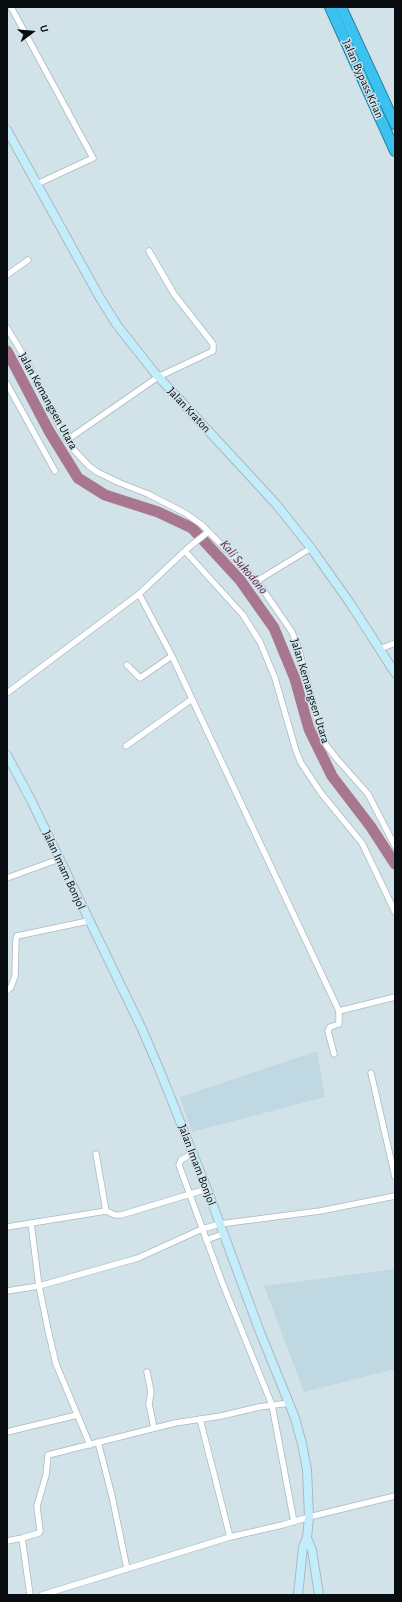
<!DOCTYPE html>
<style>
body{margin:0}
#map{position:relative;width:402px;height:1602px;overflow:hidden;background:#d2e2e9;font-family:"Alegreya Sans",sans-serif}
canvas{display:block}
.frame{position:absolute;inset:0;border:8px solid #080d10;pointer-events:none}
.north{position:absolute;left:12px;top:12px;width:40px;height:40px;-webkit-text-stroke:3px #d2e2e9;paint-order:stroke;rotate:74deg;font-size:11px;font-weight:700;line-height:16px;text-align:center;color:#080d10}
.north::after{content:'';display:block;margin:auto;width:14px;height:18px;background:#080d10;clip-path:polygon(50% 0,100% 100%,50% 72%,0 100%)}
</style>
<div id="map">
<canvas width="402" height="1602"></canvas>
<div class="frame"></div>
<div class="north">U</div>
</div>
<script>
const c = document.querySelector('canvas').getContext('2d');
c.lineJoin = 'round';
function paint(path, color) {
  c.fillStyle = color;
  c.fill(path, 'evenodd');
}
function toPath(rows) {
  const path = new Path2D();
  for (const r of rows) {
    path.moveTo(r[0], r[1]);
    for (let i = 2; i < r.length; i += 2) path.lineTo(r[i], r[i + 1]);
  }
  return path;
}
function strokePath(path, color, width, dash) {
  c.strokeStyle = color;
  c.lineWidth = width;
  c.lineCap = dash ? 'butt' : 'round';
  c.setLineDash(dash || []);
  c.stroke(path);
}
function label(font, color, halo, rows, align = 'center') {
  c.font = font + ' "Alegreya Sans",sans-serif';
  c.lineWidth = 3;
  c.setLineDash([]);
  c.textBaseline = 'middle';
  c.strokeStyle = halo;
  c.fillStyle = color;
  for (const [text, x, y, turn = 0] of rows) {
    c.save();
    c.translate(x, y);
    c.rotate((+turn || 0) * Math.PI / 180);
    c.textAlign = isNaN(turn) ? turn : align;
    if (halo) c.strokeText(text, 0, 0);
    c.fillText(text, 0, 0);
    c.restore();
  }
}
paint(toPath([
 [317,1051,325,1097,192,1132,180,1097],
 [395,1269,395,1369,304,1392,264,1286]
]), '#c0d8e2');
strokePath(toPath([
 [7,351,49,431,78,478,105,495,158,512,192,528,240,580,274,628,295,679,309,729,332,776,371,827,395,864]
]), '#a9768f', 11);
const street = toPath([
 [11,7,93,158,37,184],
 [7,275,28,260],
 [7,328,24,356,60,428,73,449,89,466,97,472,120,483,148,494,185,513,202,525,257,581,292,632,299,650,319,727,326,745,337,759,368,794,395,846],
 [7,384,55,471],
 [67,440,158,377,213,351,213,344,174,294,149,251],
 [185,551,243,615,260,642,275,678,296,751,301,763,321,793,362,843,395,912],
 [257,581,311,548],
 [139,594,172,656,192,699,339,1011,339,1024,330,1027,328,1031,334,1054],
 [380,649,395,643],
 [127,665,140,678,172,656],
 [7,693,139,594,188,548,208,532],
 [126,746,192,699],
 [7,878,59,859],
 [7,991,11,987,15,976,16,939,17,936,88,921],
 [339,1011,395,997],
 [371,1073,395,1177],
 [193,1153,181,1160,179,1165,222,1282,272,1405,294,1522],
 [96,1154,106,1211],
 [31,1223,39,1286,48,1330,56,1364,90,1445],
 [7,1227,106,1211,115,1215,121,1215,207,1189],
 [206,1240,223,1234],
 [7,1291,39,1286,138,1258,202,1229,220,1224,320,1211,395,1196],
 [147,1372,151,1392,149,1404,154,1428],
 [200,1419,230,1537],
 [7,1432,77,1415],
 [98,1442,112,1496,127,1569],
 [7,1541,22,1538],
 [30,1595,22,1538,39,1533,40,1531,37,1506,46,1475,48,1455,175,1423,221,1416,259,1407,289,1403],
 [42,1595,230,1537,282,1525,309,1517,395,1496]
]);
const secondary = toPath([
 [7,130,100,298,117,325,154,372,276,504,311,548,350,603,395,673],
 [7,755,31,800,142,1029,160,1071,207,1189,260,1332,295,1418,302,1444,307,1470,309,1517,307,1538,312,1550,319,1595],
 [298,1595,303,1547,307,1538]
]);
const highway = toPath([
 [330,7,395,151],
 [341,7,395,124]
]);
strokePath(street, '#aab9c0', 7);
strokePath(secondary, '#aab9c0', 10);
strokePath(highway, '#2983a2', 12);
strokePath(street, '#fff', 5.5);
strokePath(secondary, '#c4edfb', 8);
strokePath(highway, '#3bc2f1', 10);
label('12px', '#080d10', '#d2e2e9', [
 ["Jalan Bypass Krian",363,79,66],
 ["Jalan Kemangsen Utara",48,401,61],
 ["Jalan Kraton",189,410,47],
 ["Jalan Kemangsen Utara",310,691,73],
 ["Jalan Imam Bonjol",64,870,65],
 ["Jalan Imam Bonjol",197,1165,69]
]);
label('italic 13px', '#612146', '#d2e2e9', [
 ["Kali Sukodono",244,567,50]
]);
</script>
